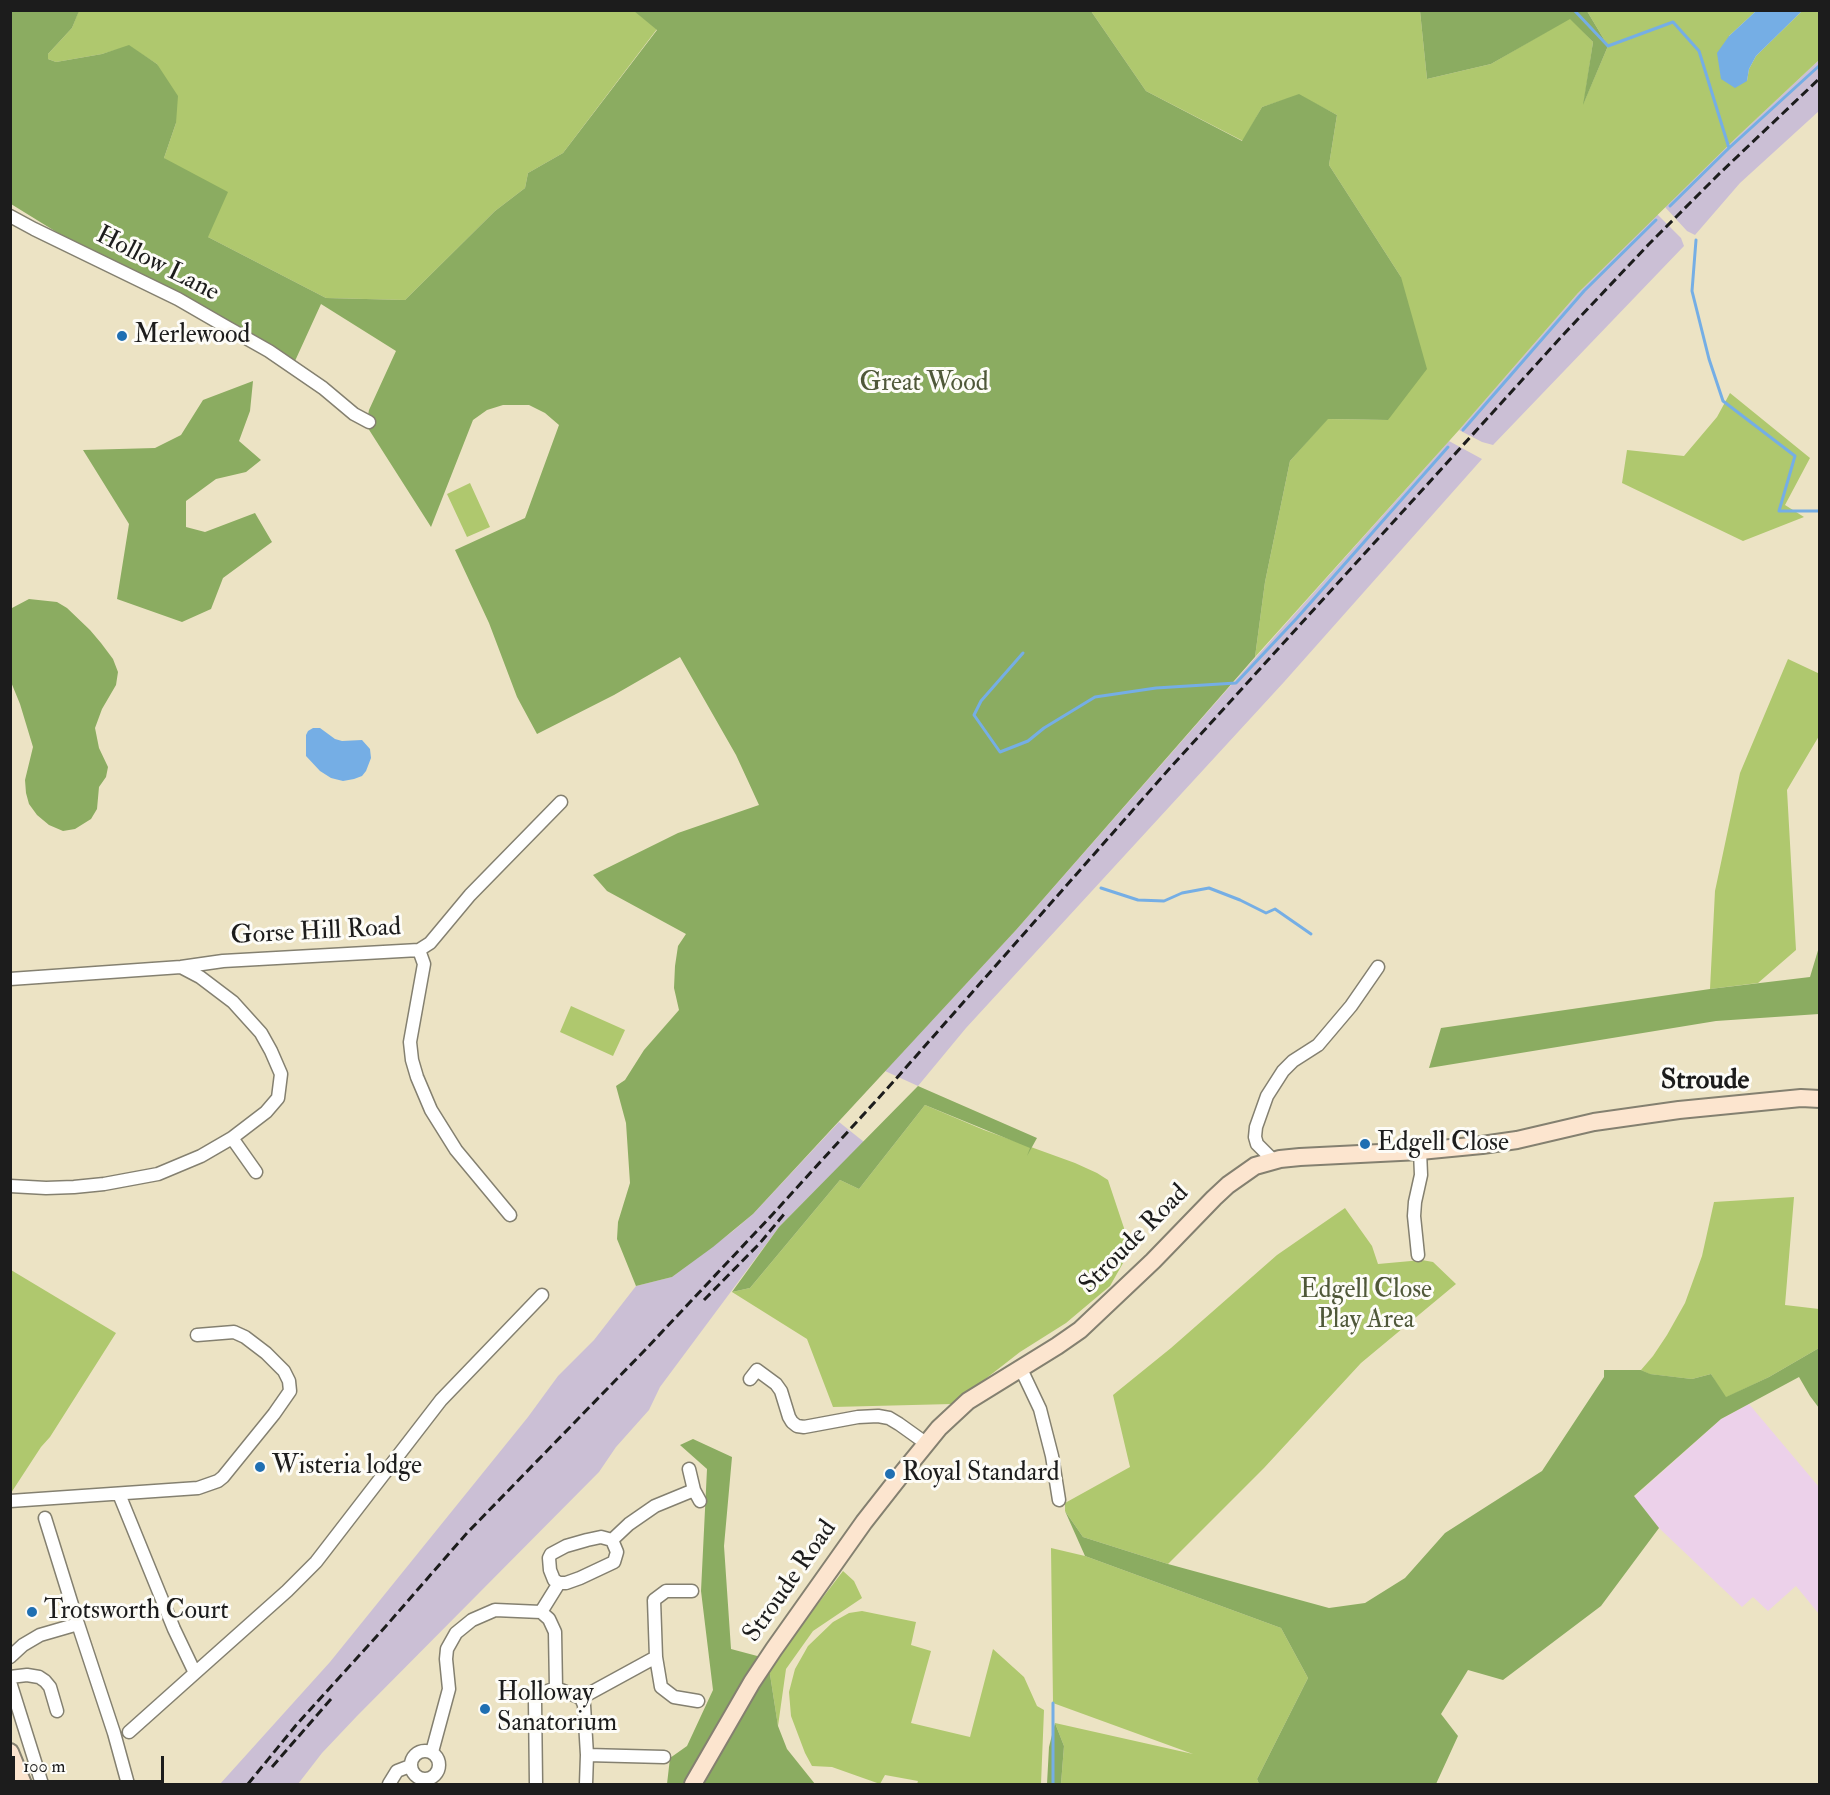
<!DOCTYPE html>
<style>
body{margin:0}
#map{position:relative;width:1830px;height:1795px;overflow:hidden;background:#ece3c4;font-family:"IM FELL Double Pica",serif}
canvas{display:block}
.frame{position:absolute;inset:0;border:12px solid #1c1c1c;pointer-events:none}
.scale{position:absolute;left:12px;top:1756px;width:152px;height:27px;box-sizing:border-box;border:3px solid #1c1c1c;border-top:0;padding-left:8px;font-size:18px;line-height:21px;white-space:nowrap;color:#1c1c1c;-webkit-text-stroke:4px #fdfcf7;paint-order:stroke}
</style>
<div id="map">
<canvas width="1830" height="1795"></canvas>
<div class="frame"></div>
<div class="scale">100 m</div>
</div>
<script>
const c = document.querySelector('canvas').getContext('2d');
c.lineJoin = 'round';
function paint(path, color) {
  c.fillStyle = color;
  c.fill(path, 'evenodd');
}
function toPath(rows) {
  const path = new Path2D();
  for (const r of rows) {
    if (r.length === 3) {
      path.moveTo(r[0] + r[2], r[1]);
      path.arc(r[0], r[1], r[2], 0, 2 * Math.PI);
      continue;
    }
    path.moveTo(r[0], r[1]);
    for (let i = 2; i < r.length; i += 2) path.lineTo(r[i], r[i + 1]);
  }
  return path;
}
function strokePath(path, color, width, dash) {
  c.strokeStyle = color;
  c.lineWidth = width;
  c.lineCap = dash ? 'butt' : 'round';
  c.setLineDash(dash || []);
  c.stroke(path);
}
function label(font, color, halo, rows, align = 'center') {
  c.font = font + ' "IM FELL Double Pica",serif';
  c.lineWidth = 6;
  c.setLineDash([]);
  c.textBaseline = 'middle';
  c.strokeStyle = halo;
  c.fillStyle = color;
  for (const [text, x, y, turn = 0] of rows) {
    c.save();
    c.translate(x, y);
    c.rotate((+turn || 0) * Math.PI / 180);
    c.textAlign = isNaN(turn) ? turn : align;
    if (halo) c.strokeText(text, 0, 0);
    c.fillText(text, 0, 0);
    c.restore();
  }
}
paint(toPath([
 [1749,1404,1819,1487,1819,1614,1796,1586,1768,1611,1753,1597,1742,1607,1659,1528,1634,1497,1721,1419]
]), '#ecd1ea');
paint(toPath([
 [1819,60,1819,111,1740,183,1695,235,1687,231,1665,207,1737,137],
 [1657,214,1681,238,1684,246,1493,445,1482,442,1459,430,1578,293],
 [1449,441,1482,459,1284,682,966,1028,918,1086,885,1071,1016,930,1232,684],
 [839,1122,864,1142,779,1227,660,1387,649,1410,616,1447,599,1472,357,1716,322,1753,298,1784,220,1784,330,1662,528,1417,558,1376,594,1340,636,1286,672,1277,733,1231,753,1214]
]), '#cbbfd5');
paint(toPath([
 [79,10,634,10,657,29,563,153,528,173,525,188,495,211,405,300,326,298,208,237,164,158,176,123,157,64,129,46,102,54,56,62,48,59,48,54,72,28],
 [1091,11,1420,11,1427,79,1491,64,1570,18,1593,42,1584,102,1608,46,1587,11,1756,11,1729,36,1747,81,1749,69,1756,56,1802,11,1819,11,1819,60,1737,137,1578,293,1459,430,1255,657,1265,582,1290,461,1327,419,1388,420,1401,277,1329,165,1337,115,1299,95,1262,107,1243,141,1146,91],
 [1730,393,1810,458,1785,505,1804,517,1743,541,1622,483,1627,450,1684,456,1717,417],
 [470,483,490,527,467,537,447,494],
 [1788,659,1820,674,1819,736,1787,790,1796,950,1758,983,1710,989,1715,891,1740,773],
 [571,1006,625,1030,613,1056,560,1032],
 [925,1105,984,1130,1075,1163,1097,1173,1108,1180,1131,1249,1110,1286,1066,1323,1020,1352,966,1394,960,1401,952,1404,833,1407,807,1339,732,1292,750,1288,840,1180,859,1189],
 [1794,1197,1785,1305,1819,1309,1819,1348,1769,1377,1725,1398,1711,1374,1692,1379,1649,1374,1641,1370,1653,1356,1667,1335,1685,1303,1702,1256,1714,1202],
 [1345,1208,1372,1246,1378,1264,1422,1260,1433,1262,1456,1284,1361,1363,1264,1468,1168,1564,1083,1537,1065,1511,1065,1503,1130,1467,1113,1395,1171,1348,1277,1255],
 [11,1270,116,1333,50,1437,41,1447,11,1493],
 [1051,1548,1085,1556,1281,1628,1308,1678,1257,1779,1259,1784,1061,1784,1064,1746,1055,1723,1193,1754,1053,1703],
 [843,1571,854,1581,862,1598,813,1631,786,1669,778,1726,769,1668],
 [862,1611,916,1622,911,1645,931,1651,911,1723,970,1737,993,1649,1024,1677,1037,1706,1044,1710,1041,1784,917,1784,918,1781,885,1775,880,1784,832,1767,812,1766,805,1753,791,1716,789,1692,795,1669,808,1646,833,1622,849,1613]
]), '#afc86e');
paint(toPath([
 [10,11,79,11,72,28,48,54,48,59,56,62,102,54,129,45,157,64,178,96,176,123,164,158,228,192,208,237,326,298,405,300,495,211,525,188,528,173,563,153,657,30,634,11,1091,11,1146,91,1242,141,1262,107,1299,94,1337,115,1329,165,1401,277,1427,369,1388,420,1328,419,1290,461,1265,582,1255,657,1016,930,753,1214,713,1247,672,1277,636,1286,617,1239,618,1222,630,1183,626,1123,616,1086,625,1080,644,1050,679,1010,674,988,675,966,678,946,686,934,607,891,593,875,678,833,759,805,736,755,680,657,614,695,537,734,517,697,489,623,455,550,525,518,559,425,545,413,529,405,503,405,487,410,473,420,431,527,366,425,369,410,396,351,321,304,295,361,261,340,58,233,11,204],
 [1420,11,1587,11,1608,46,1583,105,1593,42,1570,19,1491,64,1427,79],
 [253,381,250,411,239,441,261,460,246,472,216,479,186,501,186,527,205,532,255,513,272,542,223,578,211,609,182,622,117,599,129,524,83,450,155,448,181,435,203,400],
 [29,599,57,602,67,608,90,630,101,643,113,659,118,672,116,685,102,709,95,728,99,748,108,767,106,777,99,787,97,809,91,819,75,829,63,831,49,825,37,815,29,804,26,793,25,780,33,747,20,704,11,682,10,611,12,608],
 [1819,947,1819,1014,1716,1021,1429,1068,1441,1028,1710,989,1810,977],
 [918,1086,1037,1138,1027,1156,1030,1148,925,1105,859,1189,840,1180,750,1288,732,1292,779,1227],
 [1819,1348,1819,1408,1810,1396,1799,1377,1721,1419,1634,1496,1659,1528,1601,1606,1503,1680,1468,1670,1441,1714,1458,1736,1436,1784,1259,1784,1257,1779,1308,1678,1281,1628,1085,1556,1065,1511,1083,1537,1168,1564,1329,1608,1365,1603,1405,1578,1445,1533,1542,1471,1604,1377,1604,1370,1641,1370,1650,1374,1692,1379,1711,1374,1726,1397,1769,1377],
 [693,1439,732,1457,724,1546,731,1649,761,1657,686,1784,667,1784,670,1758,687,1746,713,1690,701,1591,707,1469,680,1445],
 [769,1668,778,1726,787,1749,815,1784,704,1784],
 [1055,1723,1064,1746,1061,1784,1047,1784,1049,1747]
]), '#8bac61');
paint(toPath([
 [1756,11,1802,11,1756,56,1749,69,1747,81,1735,88,1721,79,1717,53,1729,36],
 [313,728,320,728,335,739,342,741,362,740,370,749,371,758,366,771,362,776,354,779,343,781,331,778,320,771,306,756,306,735,308,731]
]), '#75aee5');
strokePath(toPath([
 [1574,10,1608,46,1673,22,1699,51,1729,148],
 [1670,206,1729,148,1820,65],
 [1696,240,1692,291,1709,359,1723,401,1795,456,1779,511,1820,511],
 [1463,430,1584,291,1656,220],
 [1023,653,981,701,974,715,1000,752,1028,741,1044,728,1095,697,1156,688,1236,683,1297,618,1448,447],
 [1101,888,1138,900,1164,901,1182,893,1209,888,1240,900,1266,913,1275,909,1311,934],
 [1053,1784,1053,1703]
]), '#75aee5', 3);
const street = toPath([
 [10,216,34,229,178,299,223,325,269,351,323,388,354,414,369,422],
 [419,950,424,964,410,1042,412,1060,417,1077,431,1110,456,1150,510,1215],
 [10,979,181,967,223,961,419,950,430,943,470,895,561,802],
 [232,1138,256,1172],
 [1274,1161,1257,1144,1255,1137,1256,1127,1267,1096,1283,1071,1293,1061,1318,1045,1351,1006,1378,967],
 [10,1186,46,1188,74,1187,104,1184,158,1174,201,1156,232,1138,266,1112,278,1098,281,1074,271,1051,261,1033,233,1002,200,977,181,967],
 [1418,1255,1414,1216,1415,1202,1421,1175,1420,1151],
 [1021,1369,1040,1409,1052,1456,1059,1500],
 [750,1379,757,1370,776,1384,781,1391,789,1417,792,1422,797,1426,804,1427,858,1417,878,1416,889,1418,899,1424,927,1444],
 [689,1469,694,1490,700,1501],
 [119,1494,174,1629,195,1673,287,1591,316,1562,441,1400,542,1295],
 [10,1501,198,1488,218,1481,223,1477,274,1414,290,1391,289,1381,284,1371,266,1353,245,1337,234,1332,197,1335],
 [45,1518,78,1624],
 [559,1583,566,1583,580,1578,614,1562,617,1552,612,1540],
 [692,1591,666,1591,654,1600,656,1657,661,1687,674,1697,698,1701],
 [541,1612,559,1583,554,1580,550,1570,549,1558,551,1554,566,1546,587,1540,601,1537,612,1540,629,1524,655,1506,694,1490],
 [10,1657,23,1645,40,1635,78,1624,114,1733,128,1784],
 [10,1677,27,1675,39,1677,45,1681,50,1687,57,1711],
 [10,1682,42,1784],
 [581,1698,656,1657],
 [129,1732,195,1673],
 [425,1765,14],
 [432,1752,449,1689,446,1659,447,1649,456,1633,472,1620,495,1610,541,1612,549,1619,555,1632,556,1688],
 [587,1755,664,1757],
 [389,1784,397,1771,410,1766],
 [536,1784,535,1701,539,1694,556,1688,581,1698,584,1705,587,1755,586,1784]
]);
const secondary = toPath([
 [10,1752,23,1784],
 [693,1784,752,1682,774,1649,864,1522,904,1471,939,1428,968,1401,1057,1346,1080,1330,1153,1261,1214,1198,1228,1185,1255,1166,1280,1159,1300,1157,1420,1151,1482,1145,1517,1140,1594,1122,1679,1110,1801,1098,1820,1099]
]);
strokePath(street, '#848070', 15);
strokePath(secondary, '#848070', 20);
strokePath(street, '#fff', 12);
strokePath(secondary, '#fce5cf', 16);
strokePath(toPath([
 [704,1300,760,1243,785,1213],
 [272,1767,331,1699],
 [248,1784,297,1724,386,1626,467,1533,645,1350,772,1215,894,1081,1170,768,1562,336,1649,244,1720,173,1820,78]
]), '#1c1c1c', 3, [9, 4.5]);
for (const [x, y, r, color] of [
 [122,336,6,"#1f6fb2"],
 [1365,1144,6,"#1f6fb2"],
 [260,1467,6,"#1f6fb2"],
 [890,1474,6,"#1f6fb2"],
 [32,1612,6,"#1f6fb2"],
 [485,1709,6,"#1f6fb2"]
]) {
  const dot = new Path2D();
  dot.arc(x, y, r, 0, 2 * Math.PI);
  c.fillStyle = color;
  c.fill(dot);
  strokePath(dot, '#fdfcf7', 2);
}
label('26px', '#1c1c1c', '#fdfcf7', [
 ["Hollow Lane",157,265,27],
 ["Gorse Hill Road",316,933,-3],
 ["Stroude Road",1135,1240,-45],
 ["Stroude Road",791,1582,-55]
]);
label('26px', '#1c1c1c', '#fdfcf7', [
 ["Merlewood",134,336],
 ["Edgell Close",1377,1144],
 ["Wisteria lodge",272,1467],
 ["Royal Standard",902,1474],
 ["Trotsworth Court",44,1612],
 ["Holloway",497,1694],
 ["Sanatorium",497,1724]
], 'left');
label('26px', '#4f5839', '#fdfcf7', [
 ["Great Wood",924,384],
 ["Edgell Close",1366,1291],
 ["Play Area",1366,1321]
]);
label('bold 28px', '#1c1c1c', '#fdfcf7', [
 ["Stroude",1705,1082]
]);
</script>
